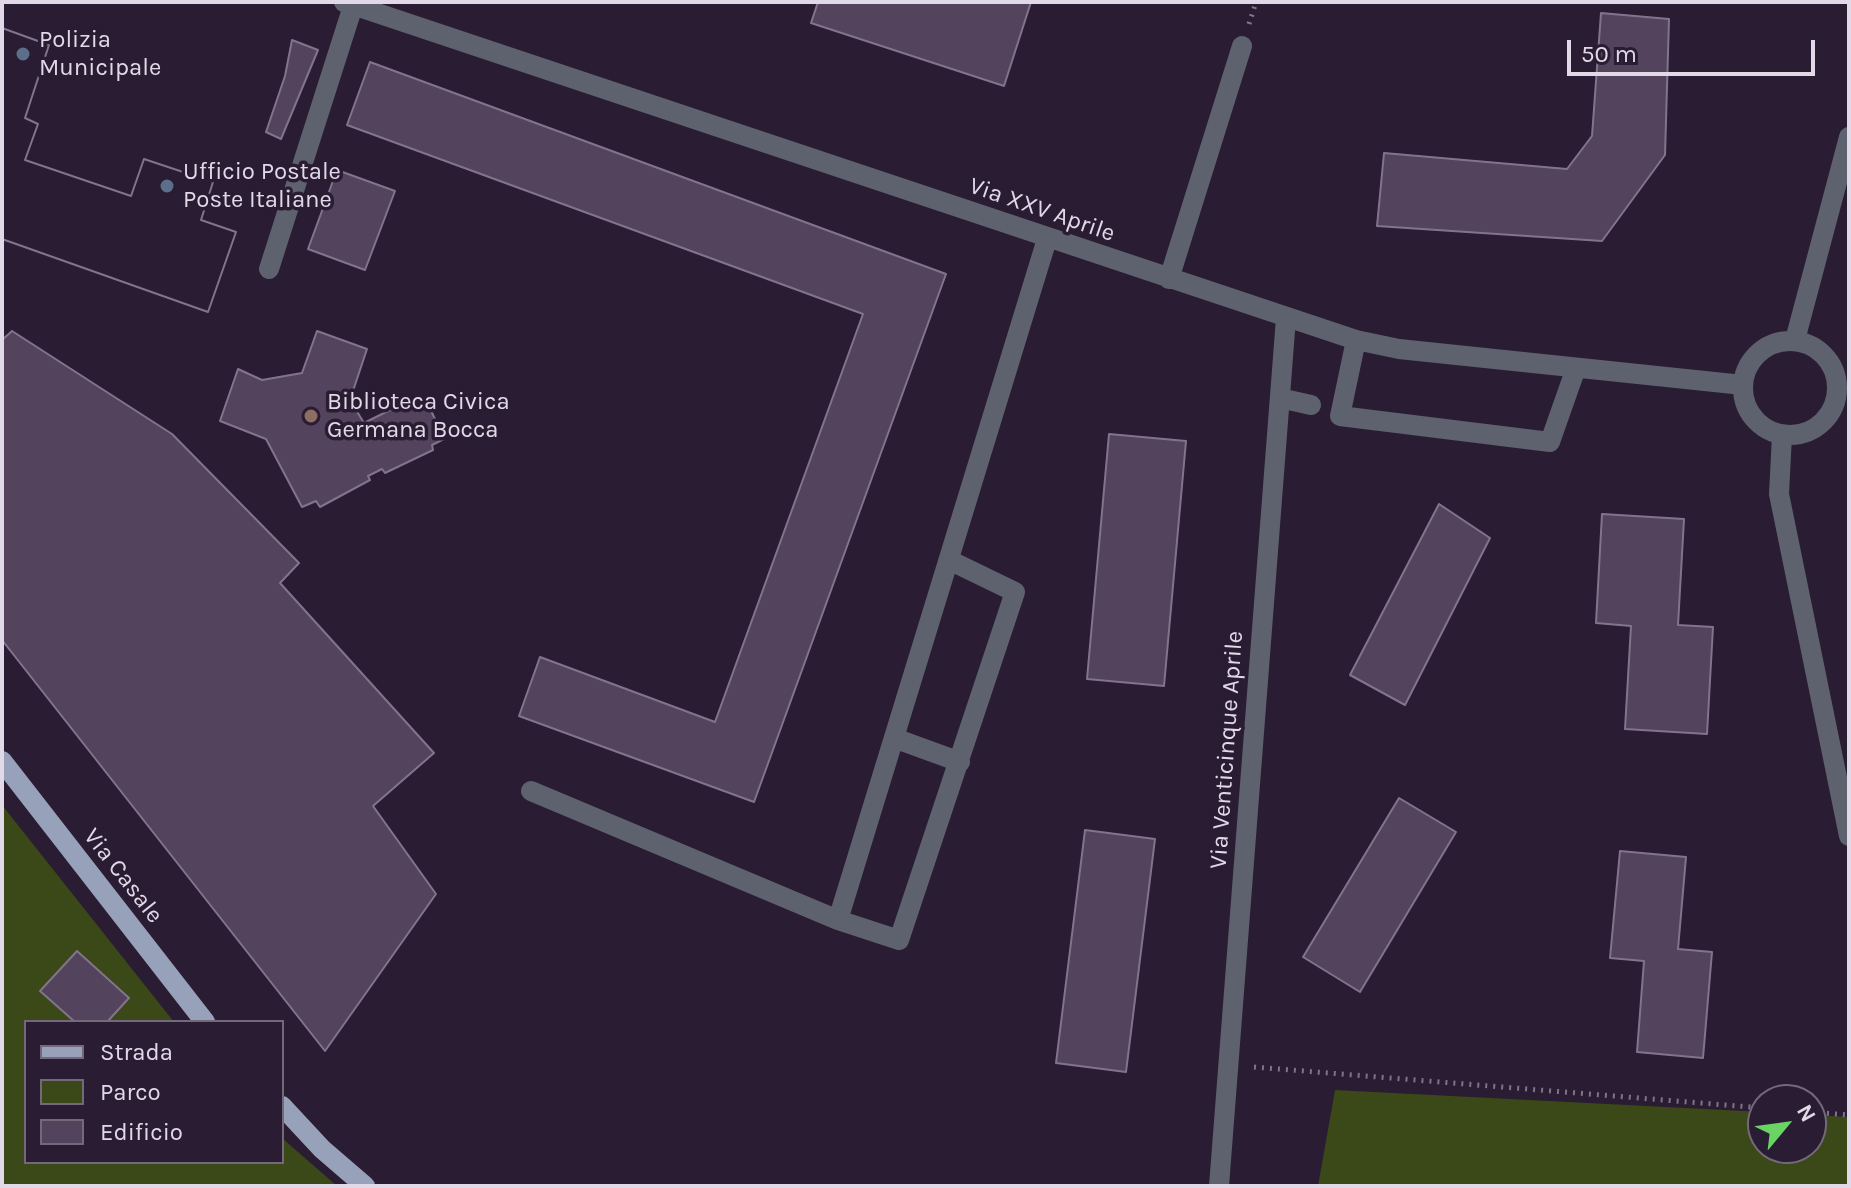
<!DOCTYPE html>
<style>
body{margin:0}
#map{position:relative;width:1851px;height:1188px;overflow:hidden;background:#2a1c32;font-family:Karla,sans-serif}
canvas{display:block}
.frame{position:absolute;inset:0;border:4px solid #e2d9e8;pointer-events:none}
.legend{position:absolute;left:24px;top:1020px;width:260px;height:144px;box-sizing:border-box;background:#2a1c32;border:2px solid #74687b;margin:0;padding:10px 14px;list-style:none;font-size:24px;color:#e2d9e8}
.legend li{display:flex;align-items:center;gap:16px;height:40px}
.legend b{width:40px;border:2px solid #74687b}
.north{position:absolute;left:1747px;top:1084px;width:80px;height:80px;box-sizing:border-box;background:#2a1c32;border:2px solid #74687b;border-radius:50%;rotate:61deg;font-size:22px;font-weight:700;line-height:32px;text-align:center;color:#e2d9e8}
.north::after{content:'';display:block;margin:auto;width:28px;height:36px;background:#69d464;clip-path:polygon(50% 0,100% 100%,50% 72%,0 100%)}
.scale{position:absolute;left:1567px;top:40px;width:248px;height:36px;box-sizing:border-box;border:4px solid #e2d9e8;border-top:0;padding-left:10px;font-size:24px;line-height:28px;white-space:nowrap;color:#e2d9e8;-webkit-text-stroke:6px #2a1c32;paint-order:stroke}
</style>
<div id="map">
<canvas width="1851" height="1188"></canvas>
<div class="frame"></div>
<ul class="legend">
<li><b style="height:10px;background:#97a1b9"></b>Strada</li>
<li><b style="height:22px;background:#3b4817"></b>Parco</li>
<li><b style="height:22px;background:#53435c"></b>Edificio</li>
</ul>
<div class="north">N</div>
<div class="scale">50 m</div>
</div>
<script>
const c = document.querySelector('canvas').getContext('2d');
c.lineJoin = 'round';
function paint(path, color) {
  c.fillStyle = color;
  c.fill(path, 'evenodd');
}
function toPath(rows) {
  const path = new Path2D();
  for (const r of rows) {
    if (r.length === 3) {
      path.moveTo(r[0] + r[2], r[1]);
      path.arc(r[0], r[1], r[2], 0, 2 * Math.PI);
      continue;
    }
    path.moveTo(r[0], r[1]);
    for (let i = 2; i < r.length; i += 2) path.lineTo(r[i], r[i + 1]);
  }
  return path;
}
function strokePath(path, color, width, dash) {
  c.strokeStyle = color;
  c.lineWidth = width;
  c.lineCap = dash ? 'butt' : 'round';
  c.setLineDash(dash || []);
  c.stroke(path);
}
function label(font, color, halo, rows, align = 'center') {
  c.font = font + ' Karla,sans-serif';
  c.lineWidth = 7;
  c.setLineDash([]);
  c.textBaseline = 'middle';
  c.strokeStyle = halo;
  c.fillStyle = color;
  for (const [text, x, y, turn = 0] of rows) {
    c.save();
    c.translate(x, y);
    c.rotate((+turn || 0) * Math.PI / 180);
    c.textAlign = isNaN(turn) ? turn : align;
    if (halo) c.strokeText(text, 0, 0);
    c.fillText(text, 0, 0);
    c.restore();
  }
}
paint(toPath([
 [2,805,174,1022,26,1022,26,1162,282,1162,282,1138,337,1186,2,1186],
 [1335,1090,1763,1112,1763,1148,1811,1148,1811,1115,1849,1117,1849,1186,1318,1186]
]), '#3b4817');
const building = toPath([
 [818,2,961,3,1031,2,1004,86,811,23,818,2],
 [1601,13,1669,19,1665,155,1602,241,1377,226,1384,153,1567,169,1592,136,1601,13],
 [2,28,49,45,25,118,38,124,25,160,131,196,144,159,213,182,201,220,236,232,208,312,2,239,2,28],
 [2,28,49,45,25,118,38,124,25,160,131,196,144,159,213,182,201,220,236,232,208,312,2,239,2,28],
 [292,40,318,50,281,139,266,132,285,76,292,40],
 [370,62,946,274,754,802,519,716,540,657,715,722,863,314,347,125,370,62],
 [337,170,395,191,365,270,308,249,337,170],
 [12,331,172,434,299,563,280,583,434,753,373,806,436,894,325,1051,2,640,2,340,12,331],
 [317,331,367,349,350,400,364,423,410,400,417,412,429,406,444,439,432,445,433,450,385,473,382,469,368,476,370,480,320,507,316,501,302,507,266,439,220,421,238,369,262,380,302,373,317,331],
 [1109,434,1186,441,1164,686,1087,679,1109,434],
 [1439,504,1490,538,1405,705,1350,675,1439,504],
 [1602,514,1684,519,1678,625,1713,627,1707,734,1625,729,1631,626,1596,623,1602,514],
 [1399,798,1456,832,1360,992,1303,957,1399,798],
 [1085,830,1155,839,1126,1072,1056,1063,1085,830],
 [1620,851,1686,857,1678,949,1712,952,1703,1058,1637,1052,1644,961,1610,958,1620,851],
 [77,951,129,998,107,1022,75,1022,40,991,77,951]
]);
paint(building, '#53435c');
strokePath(building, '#84738d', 2);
strokePath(toPath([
 [1249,24,1256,2],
 [1254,1067,1763,1108],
 [1811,1112,1849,1115]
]), '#807487', 5, [2, 6]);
strokePath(toPath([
 [344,2,1356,340,1399,349,1743,385],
 [269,269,353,6],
 [1169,279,1242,46],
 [1356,340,1340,416,1550,442,1576,368],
 [1795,340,1849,137],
 [1790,388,47],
 [1280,398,1311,405],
 [1782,435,1779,494,1849,836],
 [894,738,960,762],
 [531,791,838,920,1047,239],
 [838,920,899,940,1015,592,949,560],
 [1219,1186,1286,318]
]), '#5d626e', 20);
strokePath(toPath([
 [2,761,205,1022],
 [282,1106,322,1149,365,1186]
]), '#97a1b9', 20);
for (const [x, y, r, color] of [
 [23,54,8,"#5c6f8a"],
 [167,186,8,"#5c6f8a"],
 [311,416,8,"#8d6e63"]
]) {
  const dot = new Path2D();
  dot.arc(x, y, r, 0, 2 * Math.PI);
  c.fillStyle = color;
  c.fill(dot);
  strokePath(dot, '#2a1c32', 3);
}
label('24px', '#e2d9e8', '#2a1c32', [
 ["Polizia",39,40],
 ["Municipale",39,68],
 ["Ufficio Postale",183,172],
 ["Poste Italiane",183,200],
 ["Biblioteca Civica",327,402],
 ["Germana Bocca",327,430]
], 'left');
label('24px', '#e2d9e8', '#2a1c32', [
 ["Via XXV Aprile",1042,210,19],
 ["Via Venticinque Aprile",1227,750,-86],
 ["Via Casale",123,876,52]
]);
</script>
